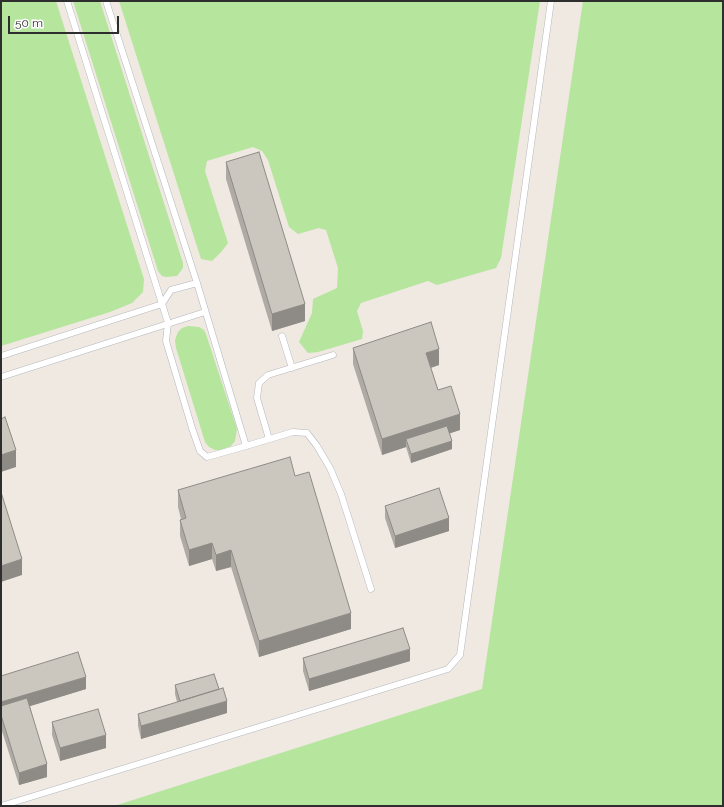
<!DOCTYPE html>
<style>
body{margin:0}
#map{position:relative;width:724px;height:807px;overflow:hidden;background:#efe9e1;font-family:Raleway,sans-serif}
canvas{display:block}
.frame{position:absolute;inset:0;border:2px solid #2e2e2e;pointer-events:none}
.scale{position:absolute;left:8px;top:16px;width:111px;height:18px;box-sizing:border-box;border:2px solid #2e2e2e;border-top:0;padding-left:5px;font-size:12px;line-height:14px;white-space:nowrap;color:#2e2e2e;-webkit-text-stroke:3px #fff;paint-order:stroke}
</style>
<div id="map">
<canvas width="724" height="807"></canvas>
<div class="frame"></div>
<div class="scale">50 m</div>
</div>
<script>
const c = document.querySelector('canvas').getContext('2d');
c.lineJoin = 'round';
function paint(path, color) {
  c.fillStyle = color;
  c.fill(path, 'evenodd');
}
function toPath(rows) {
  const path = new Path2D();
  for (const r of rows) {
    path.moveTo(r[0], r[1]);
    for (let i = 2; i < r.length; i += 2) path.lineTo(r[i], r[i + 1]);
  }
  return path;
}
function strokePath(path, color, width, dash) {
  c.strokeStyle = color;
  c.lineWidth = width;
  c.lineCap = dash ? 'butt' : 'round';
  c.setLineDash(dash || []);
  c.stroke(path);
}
paint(toPath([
 [1,1,56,1,144,279,143,292,132,303,110,312,1,346],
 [73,1,100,1,183,263,183,268,177,276,166,277,162,276,158,271],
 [119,1,540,1,501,258,496,268,437,285,428,281,361,303,357,311,363,331,362,339,318,352,308,353,299,342,312,313,313,299,337,288,338,268,326,230,319,228,298,234,289,227,268,160,262,151,253,147,207,161,205,171,228,243,222,251,212,261,201,259],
 [583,1,723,1,723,806,114,806,482,689],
 [188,326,199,327,204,330,206,334,237,429,235,441,231,446,221,450,215,450,209,447,205,442,176,348,175,340,178,332,182,328]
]), '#b6e59e');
const lane = toPath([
 [67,1,168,323,166,341,192,428,200,451,207,457,246,446,197,283,106,1],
 [282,336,292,368],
 [1,356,162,304,171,290,197,283],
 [1,377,205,312],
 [269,439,257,398,259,383,268,375,333,355],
 [246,446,293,432,307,433,317,446,330,468,341,494,371,589],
 [1,806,448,669,460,655,551,1]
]);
strokePath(lane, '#b4b7c1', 7);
strokePath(lane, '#fff', 6);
paint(toPath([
 [226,162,305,321,272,331,226,179],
 [353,348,439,365,431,368,438,390,460,430,450,433,452,449,411,463,406,447,382,455,353,364],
 [295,476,351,629,259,657,231,567,216,571,212,559,189,566,180,536,180,520,181,519,178,507,178,490],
 [385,506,449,531,395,548,385,518],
 [303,658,410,661,309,691,303,671],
 [1,676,86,689,30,706,47,777,19,785,1,728],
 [175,685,227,713,141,739,138,726,138,714,177,702,175,694],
 [52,722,106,748,60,761,52,735]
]), '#afaba4');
paint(toPath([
 [305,304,305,321,272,331,272,314],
 [439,349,439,365,426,369,426,353],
 [460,414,460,430,409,447,406,439,406,447,382,455,382,439],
 [452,441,452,449,411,463,411,454],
 [16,450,16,467,1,472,1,455],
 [449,518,449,531,395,548,395,536],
 [212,543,212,559,189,566,189,550],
 [231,550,231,567,216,571,216,555],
 [22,559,22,575,1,582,1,566],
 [351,613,351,629,259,657,259,641],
 [410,649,410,661,309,691,309,679],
 [86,677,86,689,1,715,1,702],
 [227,701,227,713,141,739,141,726],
 [106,735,106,748,60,761,60,748],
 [47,764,47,777,19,785,19,773]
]), '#8e8b86');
const building = toPath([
 [259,152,305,304,272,314,226,162,259,152],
 [431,322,439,349,426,353,438,390,451,386,460,414,382,439,353,348,431,322],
 [5,417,16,450,1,455,1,419,5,417],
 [447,426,452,441,411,454,406,439,447,426],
 [290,457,295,476,309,472,351,613,259,641,231,550,216,555,212,543,189,550,180,520,186,518,178,490,290,457],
 [439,488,449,518,395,536,385,506,439,488],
 [1,492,22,559,1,566,1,492],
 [403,628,410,649,309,679,303,658,403,628],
 [78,652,86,677,1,702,1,676,78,652],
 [214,674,219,689,180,701,175,685,214,674],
 [223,688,227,701,141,726,138,714,223,688],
 [27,698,47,764,19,773,1,715,1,706,27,698],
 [98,709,106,735,60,748,52,722,98,709]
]);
paint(building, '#cbc7bf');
strokePath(building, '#8e8b86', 1);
</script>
